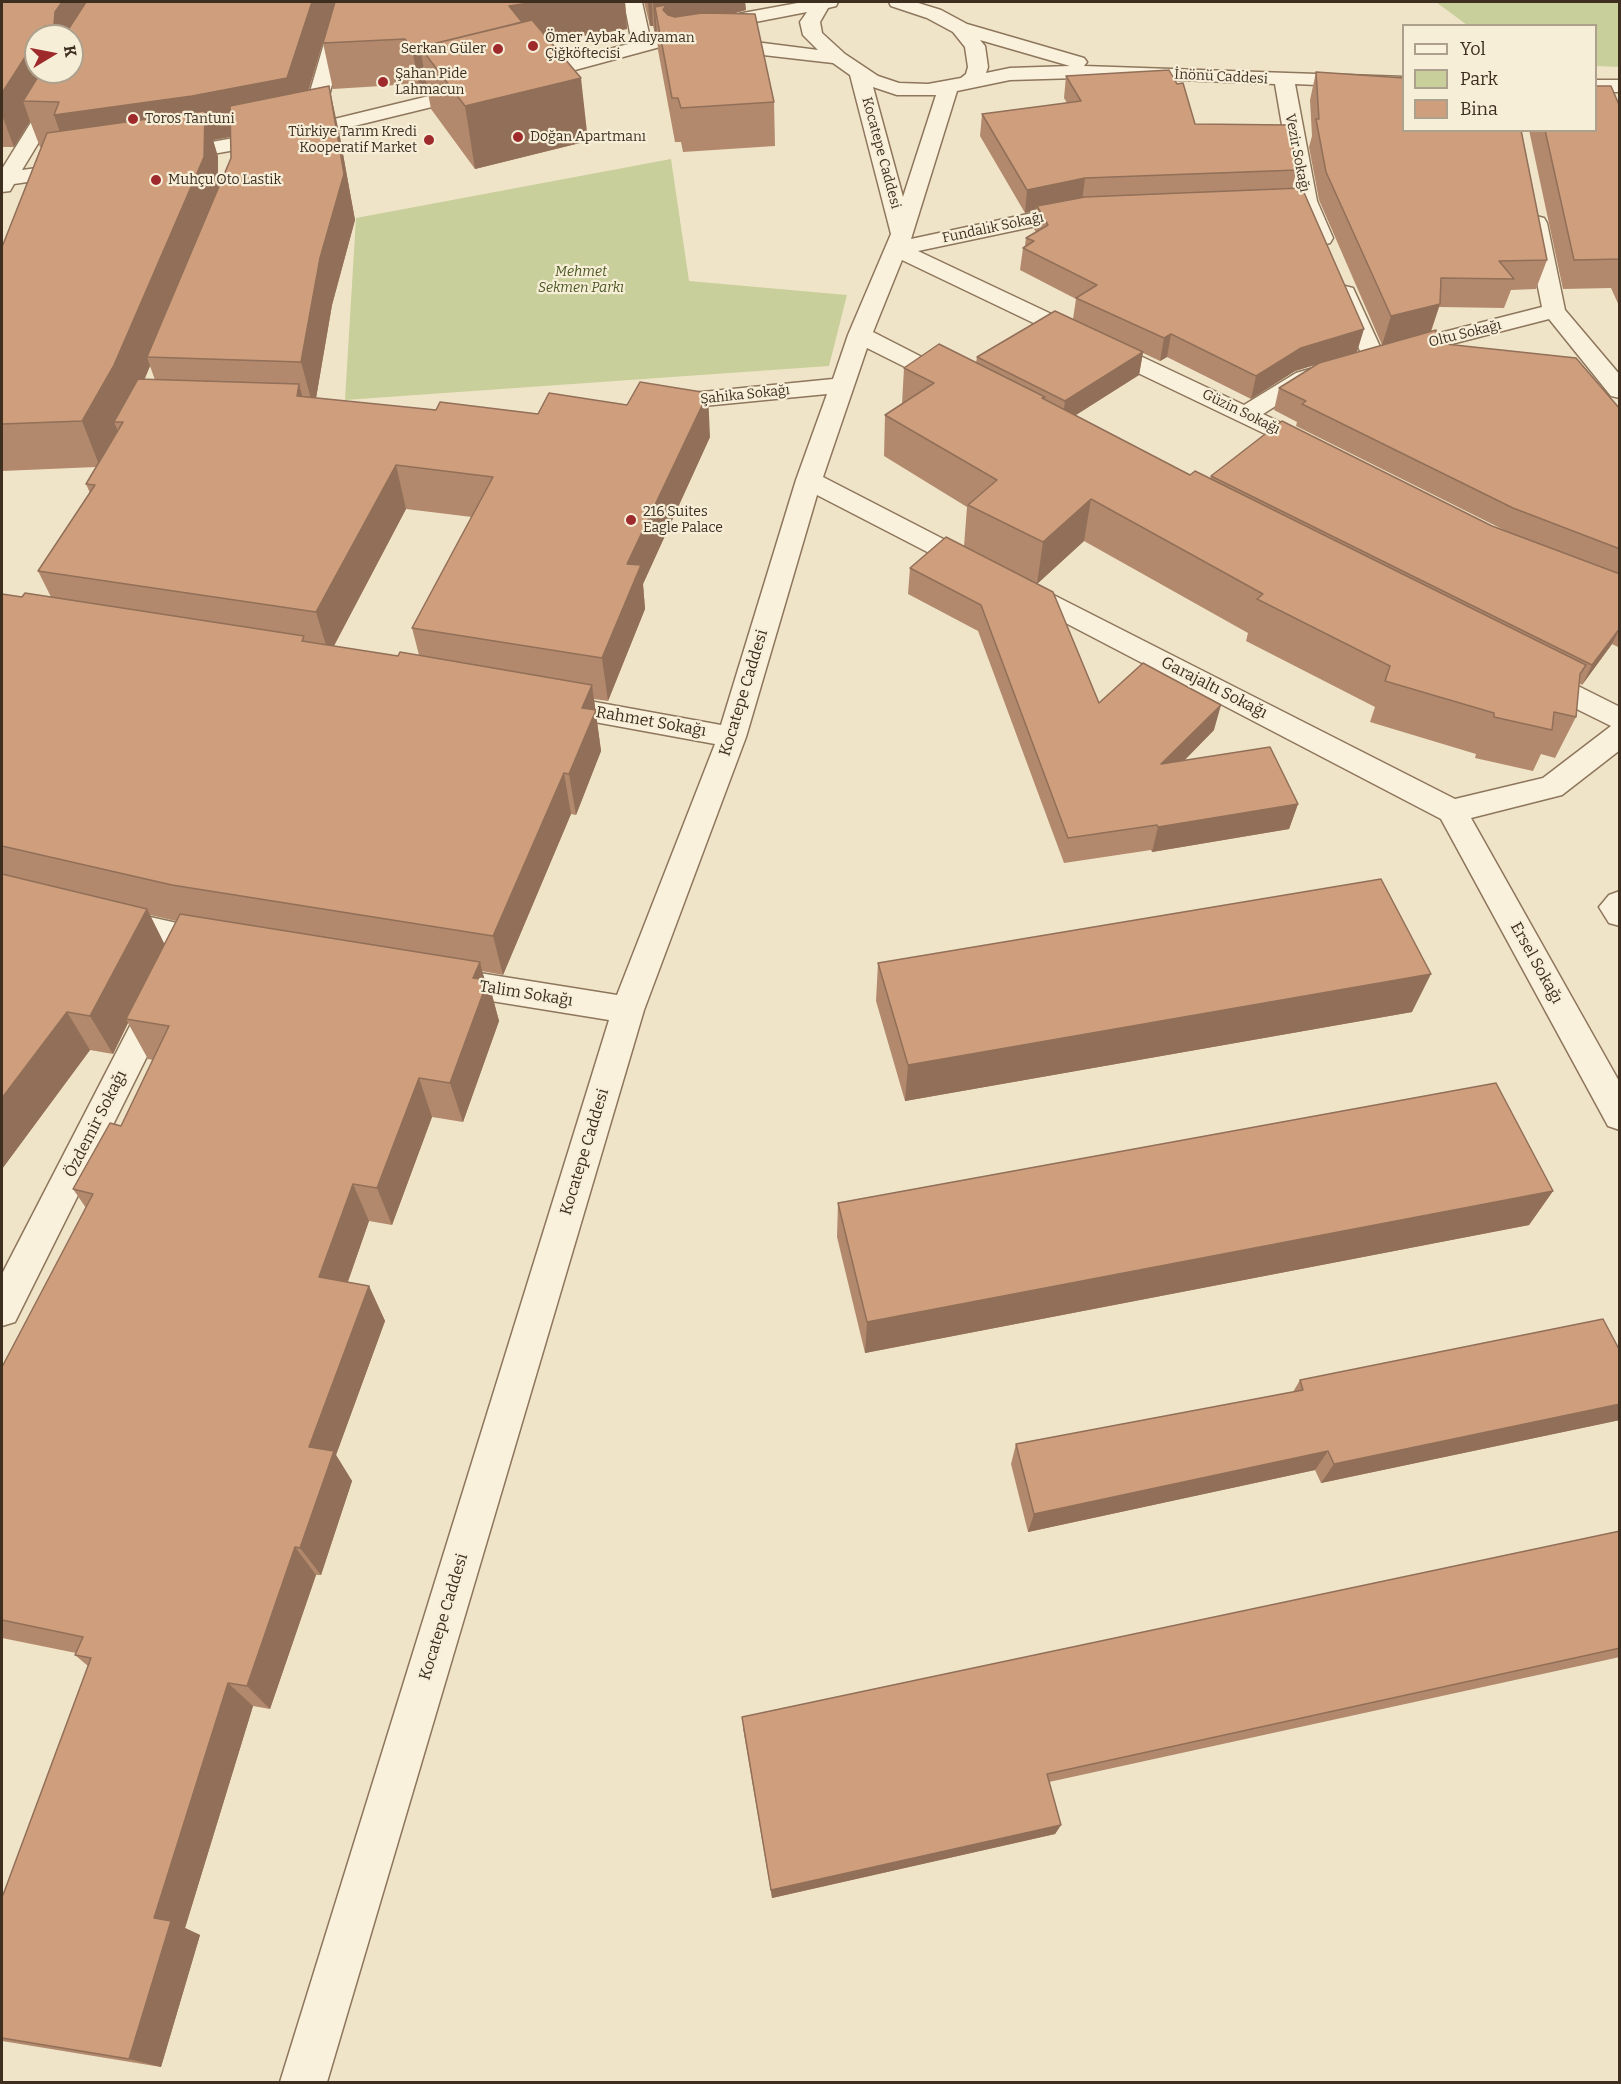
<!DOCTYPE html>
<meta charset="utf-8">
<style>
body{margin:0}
#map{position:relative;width:1621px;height:2084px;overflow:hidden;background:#f0e4c8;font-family:Bitter,serif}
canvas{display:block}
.frame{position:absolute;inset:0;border:3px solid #3d2e20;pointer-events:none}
.legend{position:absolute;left:1402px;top:24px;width:195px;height:108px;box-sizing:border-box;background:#f7eed8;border:2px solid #ada18e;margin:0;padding:8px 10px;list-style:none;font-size:18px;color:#3d2e20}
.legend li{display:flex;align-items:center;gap:12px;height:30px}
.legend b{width:30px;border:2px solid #ada18e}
.north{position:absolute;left:24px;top:24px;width:60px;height:60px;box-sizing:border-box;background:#f7eed8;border:2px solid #ada18e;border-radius:50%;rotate:80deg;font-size:16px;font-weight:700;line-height:24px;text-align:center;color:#3d2e20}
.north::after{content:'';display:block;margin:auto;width:21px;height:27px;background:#9e2a2b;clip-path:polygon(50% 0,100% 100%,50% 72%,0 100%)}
</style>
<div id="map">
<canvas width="1621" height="2084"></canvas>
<div class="frame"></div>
<ul class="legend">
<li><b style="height:8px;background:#faf1dc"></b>Yol</li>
<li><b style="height:16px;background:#c9cf9b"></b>Park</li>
<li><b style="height:16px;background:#cf9f7d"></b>Bina</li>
</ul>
<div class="north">K</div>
</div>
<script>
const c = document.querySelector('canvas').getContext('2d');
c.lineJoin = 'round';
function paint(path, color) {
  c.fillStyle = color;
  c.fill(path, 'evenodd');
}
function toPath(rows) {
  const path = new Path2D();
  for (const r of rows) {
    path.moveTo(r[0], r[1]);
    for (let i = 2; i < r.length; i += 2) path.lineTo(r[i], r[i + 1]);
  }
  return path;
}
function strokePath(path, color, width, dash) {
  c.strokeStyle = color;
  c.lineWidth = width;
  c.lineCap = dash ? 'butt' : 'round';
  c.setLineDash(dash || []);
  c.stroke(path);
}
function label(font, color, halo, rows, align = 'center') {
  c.font = font + ' Bitter,serif';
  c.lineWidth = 4.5;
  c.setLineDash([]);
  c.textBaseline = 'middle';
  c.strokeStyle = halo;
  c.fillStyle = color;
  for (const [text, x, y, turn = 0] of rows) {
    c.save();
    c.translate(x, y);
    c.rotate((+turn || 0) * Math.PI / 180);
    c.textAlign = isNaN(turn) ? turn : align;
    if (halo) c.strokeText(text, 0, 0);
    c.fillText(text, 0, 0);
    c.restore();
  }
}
paint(toPath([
 [1436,2,1619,2,1619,67,1596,66,1596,26,1467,25],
 [671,159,689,281,847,295,829,366,345,400,356,218]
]), '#c9cf9b');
const minor = toPath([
 [336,2,354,2,322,122,474,85,481,87,484,91,481,95,309,137,173,161,166,159,163,155,166,151,173,149,300,126,336,2],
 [624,2,642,2,650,38,743,13,803,2,838,2,836,6,828,8,820,22,822,33,845,54,878,76,899,83,928,84,961,78,966,74,968,67,965,47,953,32,927,18,891,6,889,2,915,2,941,10,967,24,1084,58,1087,62,1084,66,1404,77,1404,89,1295,84,1317,201,1333,238,1330,243,1322,245,1314,243,1311,238,1295,201,1275,84,1111,77,1010,80,957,91,911,239,1079,203,1087,205,1090,210,1087,215,1079,217,918,251,1244,405,1296,373,1317,367,1325,369,1329,374,1325,379,1312,383,1263,414,1323,443,1326,448,1323,453,1314,456,1305,453,902,260,873,332,959,376,963,381,959,386,951,388,943,386,867,348,823,477,984,560,988,566,984,572,975,575,966,572,817,495,746,737,644,1010,327,2082,280,2082,609,1020,448,994,437,990,432,981,437,972,448,968,617,995,715,744,551,714,541,711,537,704,541,697,551,694,721,725,796,480,827,394,662,410,653,408,650,403,653,398,662,396,833,379,848,335,891,234,850,75,833,63,763,55,717,54,710,52,707,48,710,44,717,42,763,43,818,50,803,35,800,22,807,12,745,24,527,83,520,81,517,77,520,73,632,43,624,2],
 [980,40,1070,66,1010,68,986,73,988,67,985,46,980,40],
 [873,87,897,95,936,95,903,197,873,87],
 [1596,80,1620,80,1620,92,1596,92,1596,80],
 [58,88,65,90,68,94,22,170,74,163,81,165,85,169,81,173,74,175,14,184,10,191,2,192,2,169,51,90,58,88],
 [1536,216,1544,218,1547,223,1565,310,1620,375,1620,398,1611,396,1549,319,1393,359,1385,357,1381,362,1373,364,1365,362,1334,293,1337,288,1345,286,1353,288,1382,351,1385,347,1542,307,1525,223,1528,218,1536,216],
 [1021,580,1030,583,1455,799,1543,778,1611,726,1528,685,1524,678,1528,671,1538,668,1548,671,1620,707,1620,750,1562,795,1471,818,1620,1083,1620,1130,1608,1126,1441,819,1012,595,1008,589,1012,583,1021,580],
 [1620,891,1620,926,1609,923,1599,907,1609,895,1620,891],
 [114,909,213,931,224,934,229,943,224,952,213,955,103,930,98,921,103,912,114,909],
 [159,987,170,991,175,1000,15,1322,2,1326,2,1274,148,991,159,987]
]);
strokePath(minor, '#8d765c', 3);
paint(minor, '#faf1dc');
paint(toPath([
 [2,2,625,2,627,29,550,41,588,141,475,169,431,109,428,93,421,95,413,84,333,89,323,43,328,26,309,90,339,132,355,220,332,305,316,398,710,437,643,584,645,609,608,701,594,699,601,751,576,815,571,814,503,975,482,971,485,980,488,980,499,1021,463,1122,432,1117,392,1225,369,1221,348,1282,369,1286,385,1321,336,1455,352,1481,321,1575,316,1575,270,1709,253,1706,185,1928,200,1935,161,2067,2,2041,2,1895,3,1895,88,1666,75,1655,76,1653,2,1638,2,1367,86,1208,73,1189,121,1126,153,1060,148,1059,128,1023,113,1054,90,1050,2,1169,2,594,22,597,51,597,38,571,90,493,86,484,96,467,2,471,2,473,2,247,41,147,40,147,30,121,14,147,2,147],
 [231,137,231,158,218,189,218,157,213,140],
 [150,366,155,380,144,380],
 [406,509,472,517,412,628,419,655,398,656,334,646],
 [150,915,176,921,164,944],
 [644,2,745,2,746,10,732,14,774,102,775,146,683,152,681,142,675,142,658,50,657,34,655,34,653,26,650,26],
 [1316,72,1547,260,1536,289,1511,290,1504,308,1439,307,1431,332,1436,343,1620,409,1620,648,1612,644,1582,685,1579,683,1576,717,1555,758,1541,754,1533,771,1475,758,1476,754,1370,722,1375,707,1246,641,1248,633,1084,541,1037,584,964,546,967,507,884,456,885,415,902,404,904,368,976,363,977,357,1073,319,1076,299,1020,270,1023,248,1025,246,1026,238,1036,232,1034,229,1036,210,1025,213,980,136,982,114,1067,103,1064,98,1066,76,1195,124,1297,170,1292,188,1357,352,1333,359,1382,345,1319,200,1309,147,1312,136,1310,100],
 [1143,353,1160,361,1167,357,1251,399,1295,371,1318,364,1279,388,1274,410,1297,422,1296,426,1504,530,1492,526,1211,476,1210,479,1190,475,1075,415,1139,375],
 [1620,107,1620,308,1611,288,1563,289,1529,130,1596,130],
 [946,537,1099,703,1214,730,1184,761,1298,804,1289,829,1152,852,1151,850,1064,863,978,631,908,594,910,568],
 [878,963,1412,1012,905,1101,876,1001],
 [1553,1191,1529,1225,865,1353,837,1237,838,1203],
 [1620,1351,1620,1420,1321,1483,1315,1470,1028,1532,1011,1464,1016,1444,1293,1392,1300,1380],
 [1620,1531,1620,1657,1049,1782,1061,1825,1055,1834,772,1898,743,1728]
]), '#b2896c');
paint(toPath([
 [62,2,107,2,72,36,39,36],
 [312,2,335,2,298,124,213,140,218,157,218,203,147,357,150,366,131,412,123,422,114,422,119,434,100,467,82,421,70,161,54,115],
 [535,2,625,2,627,29,550,41,526,49,509,6],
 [648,2,652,2,653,26,650,26],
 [653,2,745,2,746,10,668,31,655,7,657,34,655,34],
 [36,40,36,72,60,72,23,101,30,121,14,147,2,115,2,93],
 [420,47,428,93,421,95,412,49],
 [581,78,588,141,475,169,465,106],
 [329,86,339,132,355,220,332,305,314,410,301,362],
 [1085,178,1082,201,1037,206,1036,210,1025,213,1027,190],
 [1440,304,1430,333,1382,345,1391,316],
 [1364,329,1357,352,1295,371,1251,399,1256,376,1301,348],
 [1171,334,1167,357,1160,361,1164,338],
 [1143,352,1139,375,1062,424,1065,401],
 [299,384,311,428,297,396],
 [708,393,710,437,643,584,645,609,608,701,602,658,627,564],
 [396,465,406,509,329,655,316,612],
 [1091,499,1084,541,1037,584,1043,542],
 [1620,628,1612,644,1582,685,1592,665],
 [592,685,601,751,576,815,569,774,582,708],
 [1221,705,1214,730,1155,790,1161,764],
 [564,773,571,814,503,975,493,936],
 [1298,804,1289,829,1152,852,1158,827],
 [147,909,167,949,126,1019,128,1023,113,1054,90,1016],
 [480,962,486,986,488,980,499,1021,463,1122,450,1083,473,978],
 [1431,974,1412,1012,905,1101,908,1065],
 [67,1012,90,1050,2,1169,2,1098],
 [419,1078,432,1117,392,1225,377,1188],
 [353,1184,369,1221,337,1312,319,1277],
 [1553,1191,1529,1225,865,1353,867,1322],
 [369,1286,385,1321,336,1455,352,1481,321,1575,300,1548,309,1447],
 [1620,1404,1620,1420,1321,1483,1334,1464],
 [1328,1451,1315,1470,1028,1532,1034,1514],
 [295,1547,316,1575,270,1709,247,1686],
 [228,1683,253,1706,185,1928,200,1935,161,2067,129,2059,154,1918],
 [1061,1825,1055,1834,772,1898,771,1890]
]), '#916f58');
const building = toPath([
 [2,2,62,2,55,12,54,25,45,26,39,36,36,36,36,40,2,93,2,2],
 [86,2,312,2,287,78,192,96,54,115,59,102,23,101,41,72,72,72,72,36,64,36,86,2],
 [335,2,535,2,509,6,522,22,412,49,405,39,323,43,335,2],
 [666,5,663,10,668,15,675,17,702,13,755,14,774,102,681,108,678,98,672,98,655,7,666,5],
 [532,20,581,78,465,106,420,47,532,20],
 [1169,70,1177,84,1183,83,1195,124,1289,125,1297,170,1085,178,1027,190,982,114,1081,101,1066,76,1169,70],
 [1316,72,1404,78,1404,130,1521,130,1547,260,1499,261,1514,279,1441,278,1440,304,1391,316,1326,172,1316,119,1319,119,1316,72],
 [329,86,344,174,320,258,301,362,147,357,231,158,230,106,329,86],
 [1596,86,1611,86,1620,107,1620,259,1574,260,1545,130,1596,130,1596,86],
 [205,111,204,157,114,365,82,421,2,424,2,247,47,133,205,111],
 [1302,188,1364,329,1301,348,1256,376,1171,334,1164,338,1076,298,1097,285,1023,248,1034,241,1026,238,1048,225,1037,206,1085,197,1302,188],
 [1055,311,1143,352,1065,401,977,357,1055,311],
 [1436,330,1436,343,1576,358,1620,409,1620,549,1513,508,1302,404,1306,401,1279,388,1319,363,1436,330],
 [939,344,1045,397,1042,398,1190,475,1195,471,1586,665,1580,674,1576,717,1554,712,1552,730,1494,717,1494,713,1385,681,1390,666,1257,599,1263,594,1091,499,1043,542,968,505,997,480,885,415,934,383,904,368,939,344],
 [138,379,299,384,297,396,436,410,440,402,538,414,549,393,627,405,640,382,708,393,627,564,641,565,602,658,412,628,493,477,396,465,316,612,38,571,95,485,86,484,123,422,114,422,138,379],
 [1282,421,1492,526,1620,574,1620,628,1592,665,1211,476,1282,421],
 [946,537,1053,592,1099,703,1143,663,1221,705,1161,764,1270,747,1298,804,1158,827,1157,825,1068,838,981,605,910,568,946,537],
 [25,593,304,636,302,641,398,656,400,652,592,685,582,708,596,710,569,774,564,773,493,936,172,885,2,846,2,594,22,597,25,593],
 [2,874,147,909,90,1016,67,1012,2,1098,2,874],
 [1381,879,1431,974,908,1065,878,963,1381,879],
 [180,914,480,962,473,978,488,980,450,1083,419,1078,377,1188,353,1184,319,1277,369,1286,309,1447,334,1451,300,1548,295,1547,247,1686,228,1683,154,1918,171,1921,129,2059,2,2038,2,1895,3,1895,91,1658,75,1655,83,1637,2,1620,2,1367,93,1194,73,1189,110,1123,121,1126,169,1026,126,1019,180,914],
 [1496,1083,1553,1191,867,1322,838,1203,1496,1083],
 [1603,1319,1620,1351,1620,1404,1334,1464,1328,1451,1034,1514,1016,1444,1303,1390,1300,1380,1603,1319],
 [1620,1531,1620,1648,1047,1774,1061,1825,771,1890,742,1717,1620,1531]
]);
paint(building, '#cf9f7d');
strokePath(building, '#916f58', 1.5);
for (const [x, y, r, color] of [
 [533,46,6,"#9e2a2b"],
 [498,49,6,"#9e2a2b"],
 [383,82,6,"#9e2a2b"],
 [133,119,6,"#9e2a2b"],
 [518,137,6,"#9e2a2b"],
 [429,140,6,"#9e2a2b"],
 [156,180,6,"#9e2a2b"],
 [631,520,6,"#9e2a2b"]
]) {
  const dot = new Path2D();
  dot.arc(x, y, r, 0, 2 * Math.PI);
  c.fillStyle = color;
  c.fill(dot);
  strokePath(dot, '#f7eed8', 2);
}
label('14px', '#3d2e20', '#f7eed8', [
 ["Ömer Aybak Adıyaman",545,38],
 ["Çiğköftecisi",545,54],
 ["Serkan Güler",486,49,"right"],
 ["Şahan Pide",395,74],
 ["Lahmacun",395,90],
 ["Toros Tantuni",145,119],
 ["Türkiye Tarım Kredi",417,132,"right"],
 ["Kooperatif Market",417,148,"right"],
 ["Doğan Apartmanı",530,137],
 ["Muhçu Oto Lastik",168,180],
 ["216 Suites",643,512],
 ["Eagle Palace",643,528]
], 'left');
label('14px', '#3d2e20', '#f7eed8', [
 ["İnönü Caddesi",1221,77,3],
 ["Kocatepe Caddesi",881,153,75],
 ["Vezir Sokağı",1297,153,79],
 ["Fundalık Sokağı",993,228,-12],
 ["Oltu Sokağı",1465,334,-14],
 ["Şahika Sokağı",745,395,-6],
 ["Güzin Sokağı",1241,412,26]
]);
label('italic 14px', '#4d5a26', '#f7eed8', [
 ["Mehmet",581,272],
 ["Sekmen Parkı",581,288]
]);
label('16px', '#3d2e20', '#f7eed8', [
 ["Garajaltı Sokağı",1214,688,27],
 ["Kocatepe Caddesi",744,693,-73],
 ["Rahmet Sokağı",651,722,10],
 ["Ersel Sokağı",1536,963,61],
 ["Talim Sokağı",526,994,9],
 ["Özdemir Sokağı",96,1124,-63],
 ["Kocatepe Caddesi",585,1152,-73],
 ["Kocatepe Caddesi",444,1617,-73]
]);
</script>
